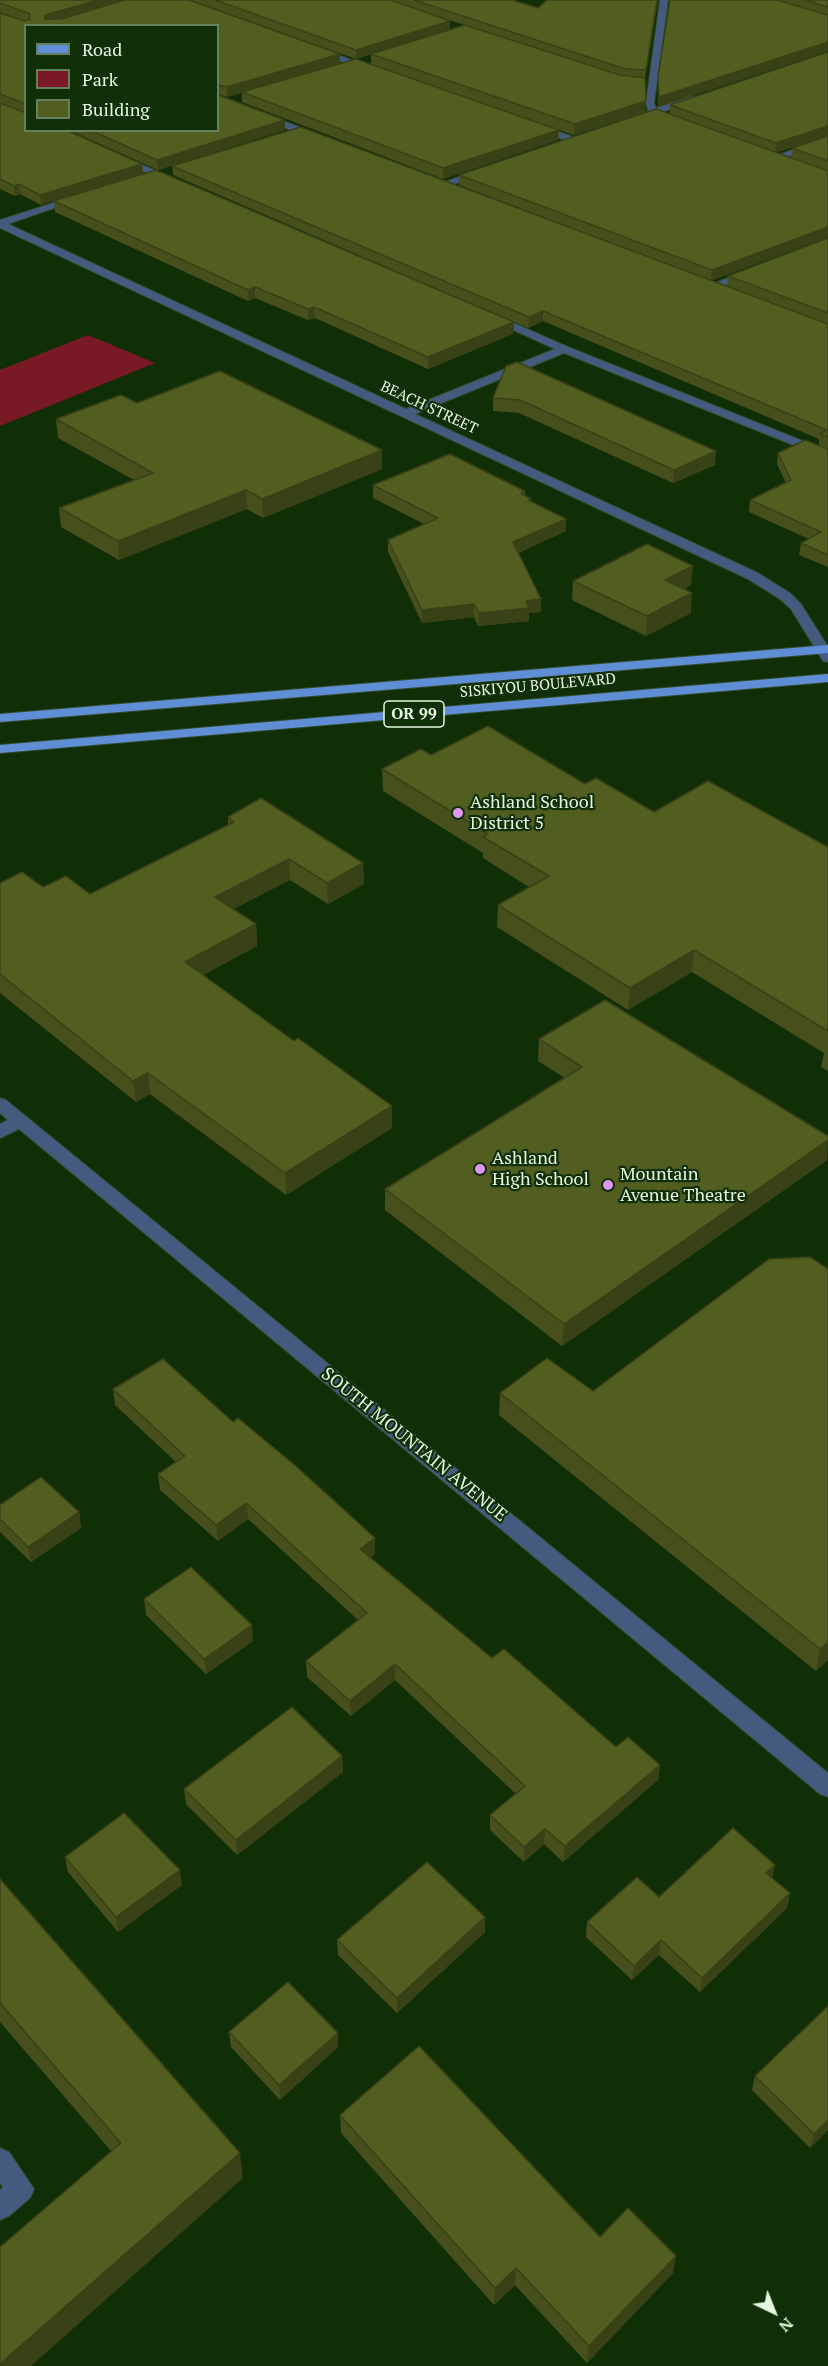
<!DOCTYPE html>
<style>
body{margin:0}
#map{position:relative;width:828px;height:2366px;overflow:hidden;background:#112f07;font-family:"PT Serif",serif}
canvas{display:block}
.legend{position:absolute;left:24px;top:24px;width:195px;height:108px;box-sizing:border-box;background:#112f07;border:2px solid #667f5e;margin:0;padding:8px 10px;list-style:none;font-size:18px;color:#e5f8e0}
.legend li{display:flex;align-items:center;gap:12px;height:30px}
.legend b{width:30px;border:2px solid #667f5e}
.north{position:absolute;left:744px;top:2282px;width:60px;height:60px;-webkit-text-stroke:4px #112f07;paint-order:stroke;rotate:137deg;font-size:16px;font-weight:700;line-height:24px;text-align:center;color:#e5f8e0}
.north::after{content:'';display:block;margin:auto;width:21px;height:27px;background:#e5f8e0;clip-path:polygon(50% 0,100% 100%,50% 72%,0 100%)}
</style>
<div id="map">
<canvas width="828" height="2366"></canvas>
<ul class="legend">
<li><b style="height:8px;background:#5f8ed6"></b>Road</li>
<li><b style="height:16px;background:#7a1926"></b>Park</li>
<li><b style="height:16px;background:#525d20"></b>Building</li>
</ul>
<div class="north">N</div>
</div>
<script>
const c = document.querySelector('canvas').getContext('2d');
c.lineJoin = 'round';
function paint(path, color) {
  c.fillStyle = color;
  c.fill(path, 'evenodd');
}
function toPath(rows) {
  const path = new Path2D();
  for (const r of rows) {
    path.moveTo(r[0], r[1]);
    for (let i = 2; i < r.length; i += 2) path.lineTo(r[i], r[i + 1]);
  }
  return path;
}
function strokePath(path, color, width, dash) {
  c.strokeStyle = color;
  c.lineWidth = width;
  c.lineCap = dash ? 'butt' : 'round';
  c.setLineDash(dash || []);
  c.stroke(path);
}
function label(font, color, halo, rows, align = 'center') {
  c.font = font + ' "PT Serif",serif';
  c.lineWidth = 4.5;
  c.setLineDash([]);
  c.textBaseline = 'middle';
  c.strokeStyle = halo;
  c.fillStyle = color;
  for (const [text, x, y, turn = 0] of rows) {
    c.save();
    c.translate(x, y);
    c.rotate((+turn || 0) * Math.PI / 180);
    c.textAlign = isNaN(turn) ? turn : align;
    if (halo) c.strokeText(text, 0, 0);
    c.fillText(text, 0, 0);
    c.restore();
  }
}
paint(toPath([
 [88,335,155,363,0,426,0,370]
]), '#7a1926');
const minor = toPath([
 [660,0,668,0,654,103,656,108,693,96,697,99,660,113,665,118,664,120,652,116,637,121,633,118,634,116,648,111,646,103,660,0],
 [314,48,320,48,375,69,368,71,314,52,314,48],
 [218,96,320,135,322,137,314,139,218,102,218,96],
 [535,123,576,138,578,140,570,142,532,128,530,126,535,123],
 [828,137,828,143,778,160,770,158,828,137],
 [121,156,176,179,178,181,170,183,118,161,116,159,121,156],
 [480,169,483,170,483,174,442,188,437,185,480,169],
 [75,196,83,198,8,224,406,409,555,349,487,318,486,316,491,313,568,347,828,451,828,459,564,353,415,414,758,573,790,593,801,604,828,647,828,662,823,661,791,609,780,599,748,579,0,228,0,220,75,196],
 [750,269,755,272,754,274,717,288,708,286,750,269],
 [0,1098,6,1100,828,1773,828,1797,820,1794,19,1129,0,1138,0,1124,8,1120,0,1113,0,1098],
 [0,2148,9,2152,34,2189,30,2198,9,2216,0,2220,0,2190,3,2187,0,2183,0,2148]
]);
const major = toPath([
 [828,645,828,653,0,722,0,714,828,645],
 [828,674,828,682,0,753,0,745,828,674]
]);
strokePath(minor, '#2f4b25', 2);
strokePath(major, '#2f4b25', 2);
paint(minor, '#445b7f');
paint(major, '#5f8ed6');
paint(toPath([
 [0,0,189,0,340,54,340,63,227,97,218,94,218,26,26,26,26,130,66,130,142,164,143,174,41,205,20,194,15,196,0,189,0,13,25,21,0,12],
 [191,0,512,0,538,8,658,0,645,78,645,112,574,135,378,67,559,130,558,140,443,179,242,102,242,92,371,64,371,54,356,59],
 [434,15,464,25,450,30],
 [670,0,828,0,828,51,658,107,658,76],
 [828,52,828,136,776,152,791,158,792,148,828,136,828,237,711,280,727,286,728,276,828,238,828,567,799,555,801,543,809,539,749,512,750,500,786,483,777,464,778,453,819,445,819,439,543,321,528,328,173,175,172,166,648,257,459,185,459,175,670,114,670,105],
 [285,120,285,130,158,170,69,130,218,130],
 [54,201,514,322,513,334,428,369,315,318,308,320,255,298,248,301,55,212],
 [506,366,715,465,673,483,519,413,493,411,493,398],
 [137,403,382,469,263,518,247,509,119,560,61,527,59,508,134,480,58,438,56,419],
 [373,485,525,491,525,495,531,501,566,519,566,531,518,553,541,599,541,612,529,613,529,621,478,626,474,617,422,623,388,552,388,540,424,524,373,498],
 [573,581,691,585,684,589,691,613,646,636,572,600],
 [431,755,585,784,654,812,828,847,828,1071,821,1067,824,1053,692,972,628,1010,497,927,498,905,529,887,483,858,483,853,383,791,382,769],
 [228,817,363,863,364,884,328,904,290,880,233,909,256,924,257,946,203,975,392,1128,286,1195,150,1094,136,1102,0,993,0,883,43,887,90,894,228,825],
 [539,1039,827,1160,562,1346,385,1210,385,1189,565,1078,538,1061],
 [828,1269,828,1660,816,1671,499,1415,500,1393,593,1391],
 [113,1389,375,1554,370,1558,492,1658,616,1747,660,1765,658,1780,563,1862,544,1844,524,1862,490,1830,490,1815,516,1794,395,1680,351,1716,307,1677,306,1661,358,1620,248,1519,218,1541,160,1490,158,1474,176,1462,115,1405],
 [0,1505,79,1512,81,1528,31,1562,0,1532],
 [144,1599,253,1641,206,1674,146,1615],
 [342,1756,343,1772,237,1855,186,1804,184,1789],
 [65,1857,182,1885,118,1932,68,1872],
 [0,1879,243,2178,112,2152,0,2022],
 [772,1879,790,1893,787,1908,700,1992,659,1955,632,1980,586,1937,587,1922,659,1897],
 [485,1917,485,1932,397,2013,338,1955,337,1940],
 [229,2032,338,2033,338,2047,280,2100,231,2047],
 [755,2076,828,2130,810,2148,752,2090],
 [340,2115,600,2237,673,2273,587,2363,515,2285,494,2305,341,2133]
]), '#47501c');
paint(toPath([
 [99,0,131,0,46,24,45,19,45,15],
 [657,0,658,0,645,80,646,70],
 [450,21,450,30,356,59,356,50],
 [828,42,828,51,658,107,659,97],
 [340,54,340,63,227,97,227,87],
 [646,101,645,112,574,135,575,124],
 [285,120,285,130,158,170,157,160],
 [828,126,828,136,775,153,776,143],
 [559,130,558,140,443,179,443,168],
 [142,164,143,174,41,205,40,195],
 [19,184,20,194,15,196,14,186],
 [828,227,828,237,711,281,712,270],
 [255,287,255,298,248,301,248,290],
 [314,307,315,318,308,320,308,309],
 [543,311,543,321,528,328,529,317],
 [514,322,513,334,428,369,428,357],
 [382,450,382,469,263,518,262,499],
 [716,451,715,465,673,483,674,470],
 [246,490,247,509,119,560,118,541],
 [566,519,566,531,512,555,513,542],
 [693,566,691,585,663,599,665,580],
 [692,593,691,613,646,636,647,616],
 [541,599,541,612,529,613,529,621,478,626,479,613,526,601],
 [474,604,474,617,422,623,422,610],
 [289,859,290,880,216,918,215,897],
 [363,863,364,884,328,904,327,883],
 [256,924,257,946,187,983,185,962],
 [694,950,692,972,628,1010,630,988],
 [148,1073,150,1094,136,1102,133,1081],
 [392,1106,392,1128,286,1195,285,1173],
 [828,1140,827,1160,562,1346,564,1324],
 [246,1503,248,1519,218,1541,216,1525],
 [79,1512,81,1528,31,1562,28,1547],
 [375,1538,375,1554,360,1565,360,1549],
 [252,1625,253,1641,206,1674,204,1659],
 [828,1642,828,1660,816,1671,820,1649],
 [395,1664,395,1680,351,1716,350,1701],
 [342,1756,343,1772,237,1855,236,1840],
 [660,1765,658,1780,563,1862,565,1846],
 [545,1829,544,1844,524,1862,524,1847],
 [775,1865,772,1880,766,1873],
 [180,1870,182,1885,118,1932,116,1917],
 [790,1893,787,1908,700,1992,702,1978],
 [485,1917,485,1932,397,2013,397,1998],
 [661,1940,659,1955,632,1980,634,1966],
 [338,2033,338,2047,280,2100,279,2085],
 [828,2120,828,2130,810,2148,814,2134],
 [240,2153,243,2178,31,2366,0,2366,0,2364],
 [676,2256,673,2273,587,2363,589,2346],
 [516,2268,515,2285,494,2305,495,2288]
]), '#394116');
const building = toPath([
 [0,0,99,0,45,15,45,19,62,19,124,0,189,0,340,54,227,87,218,85,218,26,26,26,26,104,0,94,0,13,24,21,30,19,30,14,0,3,0,0],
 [215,0,391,0,450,21,356,50,215,0],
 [414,0,512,0,538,8,547,0,657,0,646,70,625,69,414,0],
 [670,0,777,0,828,15,828,42,659,97,658,76,670,0],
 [805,0,828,0,828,7,805,0],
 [465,25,620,75,645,78,646,101,575,124,371,54,465,25],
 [828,52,828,126,776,143,670,105,828,52],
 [356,59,559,130,443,168,242,92,356,59],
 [218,95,285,120,157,160,90,130,218,130,218,95],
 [0,103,26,113,26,130,66,130,142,164,40,195,19,184,14,186,0,179,0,103],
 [656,109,828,171,828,227,712,270,459,175,656,109],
 [301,127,828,324,828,437,820,434,827,430,543,311,529,317,172,166,301,127],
 [828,136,828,161,792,148,828,136],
 [156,170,514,322,428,357,314,307,308,309,255,287,248,290,54,201,156,170],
 [828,238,828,313,728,276,828,238],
 [517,362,716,451,674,470,520,400,493,398,506,366,517,362],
 [220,371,382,450,262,499,246,490,118,541,59,508,153,473,56,419,121,395,137,403,220,371],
 [805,440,828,449,828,555,801,543,821,532,750,500,791,480,778,453,805,440],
 [450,454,525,491,521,493,531,499,528,500,566,519,513,542,541,599,526,601,529,608,479,613,474,604,422,610,388,540,438,518,373,485,450,454],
 [647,544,693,566,665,580,692,593,647,616,573,581,647,544],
 [488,726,585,784,596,778,654,812,708,781,828,847,828,1031,694,950,630,988,498,905,549,876,483,837,488,834,382,769,421,749,431,755,488,726],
 [261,798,363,863,327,883,289,859,215,897,256,924,185,962,294,1041,298,1038,392,1106,285,1173,148,1073,133,1081,0,974,0,883,22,872,43,887,66,876,90,894,234,822,228,817,261,798],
 [605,1000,828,1136,828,1140,564,1324,385,1189,582,1067,539,1039,605,1000],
 [810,1257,828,1269,828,1642,820,1649,500,1393,547,1358,593,1391,769,1259,810,1257],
 [163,1359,233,1422,238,1418,297,1467,375,1538,360,1549,492,1658,504,1649,616,1747,628,1737,660,1765,565,1846,545,1829,524,1847,490,1815,525,1786,395,1664,350,1701,306,1661,367,1613,246,1503,216,1525,158,1474,185,1456,113,1389,163,1359],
 [41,1477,79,1512,28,1547,0,1519,0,1505,41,1477],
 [191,1567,252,1625,204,1659,144,1599,191,1567],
 [292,1707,342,1756,236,1840,184,1789,292,1707],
 [124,1813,180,1870,116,1917,65,1857,124,1813],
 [733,1828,775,1865,766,1873,790,1893,702,1978,661,1940,634,1966,587,1922,637,1877,659,1897,733,1828],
 [427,1862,485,1917,397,1998,337,1940,427,1862],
 [0,1879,240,2153,0,2364,0,2247,121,2143,0,2003,0,1879],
 [288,1982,338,2033,279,2085,229,2032,288,1982],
 [828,2006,828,2120,814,2134,755,2076,828,2006],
 [419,2046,600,2237,628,2208,676,2256,589,2346,516,2268,495,2288,340,2115,419,2046]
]);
paint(building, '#525d20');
strokePath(building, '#394116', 1.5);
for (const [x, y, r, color] of [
 [458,813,6,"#df98f2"],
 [480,1169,6,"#df98f2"],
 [608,1185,6,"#df98f2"]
]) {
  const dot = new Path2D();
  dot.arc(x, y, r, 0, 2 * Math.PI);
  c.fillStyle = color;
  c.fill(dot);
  strokePath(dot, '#112f07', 2);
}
label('15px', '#e5f8e0', '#112f07', [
 ["BEACH STREET",429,408,25],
 ["SISKIYOU BOULEVARD",538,686,-5]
]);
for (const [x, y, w] of [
 [414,714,60]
]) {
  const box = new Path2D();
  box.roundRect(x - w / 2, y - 13, w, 26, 4.5);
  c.fillStyle = '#112f07';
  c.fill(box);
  strokePath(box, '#e5f8e0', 1.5);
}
label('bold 16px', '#e5f8e0', null, [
 ["OR 99",414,714]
]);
label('18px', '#e5f8e0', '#112f07', [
 ["Ashland School",470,803],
 ["District 5",470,824],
 ["Ashland",492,1159],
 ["High School",492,1180],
 ["Mountain",620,1175],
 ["Avenue Theatre",620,1196]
], 'left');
label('18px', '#e5f8e0', '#112f07', [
 ["SOUTH MOUNTAIN AVENUE",414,1445,39]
]);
</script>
